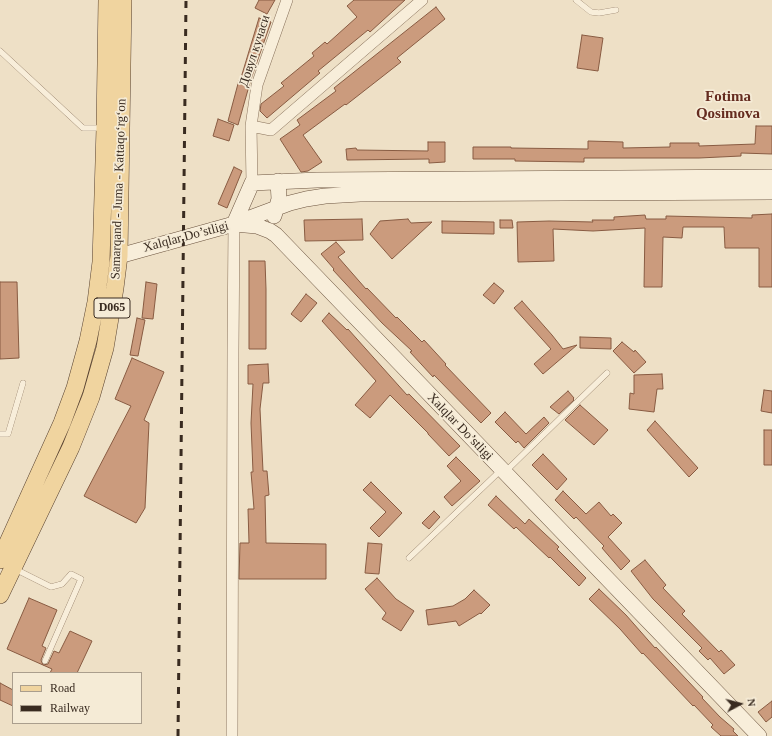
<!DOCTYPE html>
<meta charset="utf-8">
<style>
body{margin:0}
#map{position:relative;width:772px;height:736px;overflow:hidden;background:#eee0c6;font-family:Georgia,serif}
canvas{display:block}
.legend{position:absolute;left:12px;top:672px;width:130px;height:52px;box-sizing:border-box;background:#f5ebd6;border:1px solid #aa9e8d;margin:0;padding:5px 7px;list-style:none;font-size:12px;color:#392b20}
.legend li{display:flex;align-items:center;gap:8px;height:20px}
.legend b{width:20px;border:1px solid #aa9e8d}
.north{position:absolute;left:720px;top:684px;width:40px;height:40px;-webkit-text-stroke:3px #f5ebd6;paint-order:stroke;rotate:83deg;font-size:11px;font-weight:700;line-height:16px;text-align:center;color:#392b20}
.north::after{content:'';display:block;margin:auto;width:14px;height:18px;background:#392b20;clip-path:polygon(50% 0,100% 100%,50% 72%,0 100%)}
</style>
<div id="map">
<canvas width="772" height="736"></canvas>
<ul class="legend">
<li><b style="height:5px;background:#f0d49f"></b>Road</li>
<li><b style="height:5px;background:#392b20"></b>Railway</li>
</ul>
<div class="north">N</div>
</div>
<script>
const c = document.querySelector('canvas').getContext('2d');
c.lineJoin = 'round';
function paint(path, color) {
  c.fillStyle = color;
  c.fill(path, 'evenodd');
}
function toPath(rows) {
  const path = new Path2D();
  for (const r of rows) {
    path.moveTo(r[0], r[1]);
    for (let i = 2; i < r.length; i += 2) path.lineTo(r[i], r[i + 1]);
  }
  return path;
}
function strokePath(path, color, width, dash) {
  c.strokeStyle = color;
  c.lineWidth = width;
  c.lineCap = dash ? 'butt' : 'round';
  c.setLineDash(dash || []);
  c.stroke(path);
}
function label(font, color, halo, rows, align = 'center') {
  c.font = font + ' Georgia,serif';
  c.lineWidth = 3.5;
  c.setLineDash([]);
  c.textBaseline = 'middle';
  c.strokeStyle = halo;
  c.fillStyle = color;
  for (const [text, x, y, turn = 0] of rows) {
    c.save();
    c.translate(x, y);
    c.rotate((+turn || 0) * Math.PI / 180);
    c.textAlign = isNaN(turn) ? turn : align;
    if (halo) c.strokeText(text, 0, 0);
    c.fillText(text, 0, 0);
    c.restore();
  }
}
const building = toPath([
 [259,0,275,0,267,14,255,8,259,0],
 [354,0,405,0,370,32,368,30,318,71,320,73,267,118,260,111,261,104,284,86,281,83,314,56,312,53,325,42,327,44,357,17,347,6,354,0],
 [436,7,445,19,397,58,401,62,346,105,345,104,303,135,322,162,308,171,301,172,280,139,300,125,297,120,336,91,334,88,436,7],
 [259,18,271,22,251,79,238,125,228,121,239,80,240,81,259,18],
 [582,35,603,38,598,71,577,68,582,35],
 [218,119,234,125,229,141,213,136,218,119],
 [756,126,772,126,772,154,741,153,741,156,699,158,584,158,584,162,515,161,515,159,473,159,473,147,511,147,511,148,588,149,588,141,623,142,623,148,670,147,670,143,699,143,699,146,755,144,756,126],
 [428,142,445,142,445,162,429,163,429,159,347,160,346,149,356,148,357,150,428,151,428,142],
 [234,167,242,171,227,208,218,204,234,167],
 [772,214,772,287,759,287,759,248,725,248,724,227,683,227,682,238,663,237,662,287,644,287,645,228,593,231,553,229,554,261,518,262,517,222,549,221,593,222,592,220,614,220,614,217,645,215,646,219,666,219,666,216,752,218,752,215,772,214],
 [362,219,363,240,305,241,304,220,362,219],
 [408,219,411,223,432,222,392,259,370,234,380,221,408,219],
 [500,220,512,220,513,228,500,228,500,220],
 [442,221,494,222,494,234,442,233,442,221],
 [336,242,345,252,338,257,366,289,367,288,396,318,397,317,422,342,424,340,446,364,445,365,491,413,481,423,434,375,433,377,410,352,412,351,382,323,333,270,334,269,321,254,336,242],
 [249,261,265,261,266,289,266,349,249,349,249,261],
 [0,282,17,282,19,358,0,359,0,282],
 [146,282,157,284,153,319,142,318,146,282],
 [494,283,504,291,494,304,483,295,494,283],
 [306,294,317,303,301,322,291,314,306,294],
 [522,301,552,335,563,349,577,345,543,374,534,364,551,349,514,308,522,301],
 [329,313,347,330,348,329,407,395,409,394,460,446,449,456,428,434,428,433,390,395,370,418,355,405,376,381,322,321,329,313],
 [137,318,145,320,138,356,130,355,137,318],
 [580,337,611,338,611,349,580,348,580,337],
 [622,342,634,352,635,350,646,362,634,373,613,351,622,342],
 [132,358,164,372,144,420,149,423,145,508,136,523,84,496,131,406,115,399,132,358],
 [268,364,269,383,263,383,260,409,263,471,267,471,269,495,265,496,266,543,326,544,326,579,239,579,240,543,249,543,248,509,254,509,251,472,253,472,251,423,253,384,248,384,248,365,268,364],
 [662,374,663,389,657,389,654,412,629,409,630,393,634,394,634,375,662,374],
 [764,390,772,391,772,413,761,411,764,390],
 [568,391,574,398,573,399,574,400,559,414,550,407,568,391],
 [580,405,608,430,594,445,565,420,580,405],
 [505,412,526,434,544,417,549,423,524,448,518,441,516,443,495,422,505,412],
 [655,421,698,468,689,477,647,430,655,421],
 [764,430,772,430,772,465,764,465,764,430],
 [543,454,567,479,557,490,532,465,543,454],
 [456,457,480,481,452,506,444,497,461,481,447,466,456,457],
 [371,482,402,513,379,537,370,528,386,512,363,490,371,482],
 [563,491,586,514,599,502,611,516,613,514,622,523,608,537,630,561,621,570,602,548,604,546,576,517,574,519,555,500,563,491],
 [496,496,525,524,529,519,559,547,557,549,586,578,579,586,550,557,549,558,516,527,514,529,488,505,496,496],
 [434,511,440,517,429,529,422,523,434,511],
 [368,543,382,544,379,574,365,573,368,543],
 [645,560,666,585,663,588,685,611,682,614,719,652,721,650,735,665,724,674,710,658,708,660,699,651,702,648,653,599,631,571,645,560],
 [377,578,396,599,414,611,401,631,382,619,386,613,365,589,377,578],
 [599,589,626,615,655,648,656,647,703,697,702,698,720,717,734,729,733,731,738,736,721,736,711,727,713,725,694,705,693,706,643,653,642,654,620,629,589,599,599,589],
 [474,590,490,605,481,614,480,613,459,626,456,621,428,625,426,610,453,606,465,599,474,590],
 [29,598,57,610,42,646,46,648,41,660,43,665,48,664,54,651,59,653,70,631,92,641,77,673,50,673,52,669,7,649,29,598],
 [0,683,13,690,13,706,0,700,0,683],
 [772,701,772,717,766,722,758,712,772,701]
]);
paint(building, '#cb9b7d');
strokePath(building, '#885b42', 1);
const lane = toPath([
 [576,0,591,12,599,13,616,10],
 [0,51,83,128,103,128],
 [0,434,8,434,23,383],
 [506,471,607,373],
 [409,558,501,470],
 [15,569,51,587,62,584,71,574,81,579,45,661]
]);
const street = toPath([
 [251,126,271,130,422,0],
 [252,183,251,126,257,85,287,0],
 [232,736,233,350,234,224]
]);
const secondary = toPath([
 [274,216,279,199,278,181],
 [239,222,290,203,306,199,325,196,360,194,772,192],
 [234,224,252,183,317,180,772,177],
 [119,256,234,224,257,226,270,231,276,235,759,736]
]);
const primary = toPath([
 [0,560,62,423,75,388,88,341,96,302,101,262,105,128,107,0],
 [0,595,71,447,91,397,105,348,115,288,119,256,123,0]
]);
strokePath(lane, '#89725c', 6);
strokePath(street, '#89725c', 12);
strokePath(secondary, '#6b533f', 16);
strokePath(primary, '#574130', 18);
strokePath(lane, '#f8eeda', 5.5);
strokePath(street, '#f8eeda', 11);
strokePath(secondary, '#f8eeda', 15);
strokePath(primary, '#f0d49f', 17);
strokePath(toPath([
 [178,736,186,0]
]), '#392b20', 3, [7, 7]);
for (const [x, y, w] of [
 [112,308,36]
]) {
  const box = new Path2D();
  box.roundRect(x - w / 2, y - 10, w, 20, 3);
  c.fillStyle = '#f5ebd6';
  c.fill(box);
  strokePath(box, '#392b20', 1);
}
label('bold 12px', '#392b20', null, [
 ["D065",112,308]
]);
label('13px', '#392b20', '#f5ebd6', [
 ["Довул кучаси",255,51,-72],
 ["Samarqand - Juma - Kattaqo‘rg‘on",119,189,-88],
 ["Xalqlar Do’stligi",186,237,-15],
 ["Xalqlar Do’stligi",460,427,46]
]);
label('bold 15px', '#652c20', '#f5ebd6', [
 ["Fotima",728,97],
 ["Qosimova",728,114]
]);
</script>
